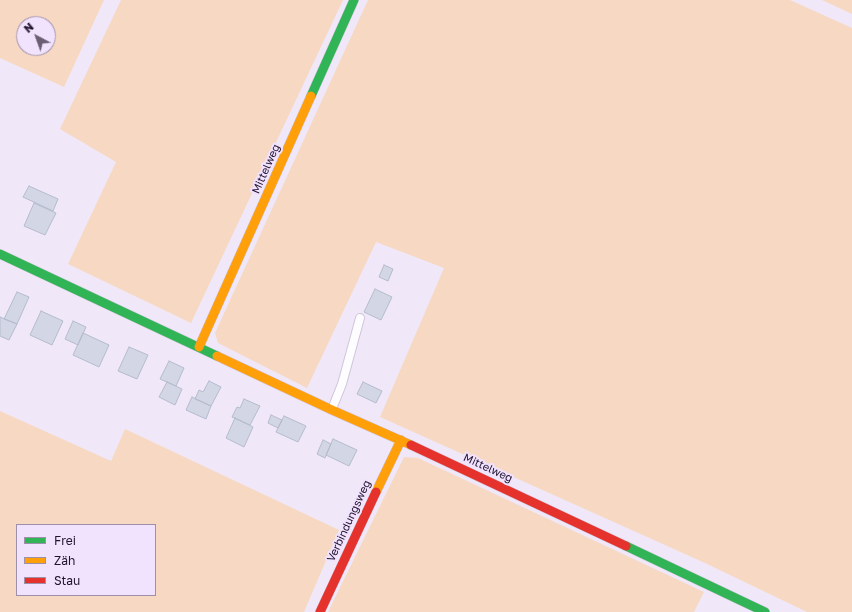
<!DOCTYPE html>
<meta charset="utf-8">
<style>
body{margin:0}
#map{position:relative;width:852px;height:612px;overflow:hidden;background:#f0e8f8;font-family:"Golos Text",sans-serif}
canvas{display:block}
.legend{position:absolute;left:16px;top:524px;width:140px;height:72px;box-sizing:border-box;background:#f1e2fe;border:1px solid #9e8faa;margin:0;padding:5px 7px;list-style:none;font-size:12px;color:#21132c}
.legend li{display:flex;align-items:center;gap:8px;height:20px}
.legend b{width:20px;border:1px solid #9e8faa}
.north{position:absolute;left:16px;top:16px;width:40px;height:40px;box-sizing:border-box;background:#f1e2fe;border:1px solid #9e8faa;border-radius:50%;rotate:319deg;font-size:11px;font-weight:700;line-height:16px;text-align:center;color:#21132c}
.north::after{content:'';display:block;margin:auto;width:14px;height:18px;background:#695e73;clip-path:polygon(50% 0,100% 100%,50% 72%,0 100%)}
</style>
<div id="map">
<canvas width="852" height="612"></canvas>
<ul class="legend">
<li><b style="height:5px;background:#30b455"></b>Frei</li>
<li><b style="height:5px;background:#ff9f0a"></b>Zäh</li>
<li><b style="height:5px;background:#e5322d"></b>Stau</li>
</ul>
<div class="north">N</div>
</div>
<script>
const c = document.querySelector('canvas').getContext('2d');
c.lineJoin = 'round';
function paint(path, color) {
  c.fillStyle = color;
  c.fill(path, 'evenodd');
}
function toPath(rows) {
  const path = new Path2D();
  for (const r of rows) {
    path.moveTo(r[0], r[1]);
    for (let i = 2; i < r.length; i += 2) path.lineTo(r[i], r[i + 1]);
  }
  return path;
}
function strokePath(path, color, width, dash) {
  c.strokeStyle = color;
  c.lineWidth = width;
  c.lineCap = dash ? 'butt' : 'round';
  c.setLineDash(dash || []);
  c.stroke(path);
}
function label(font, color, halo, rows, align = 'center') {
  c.font = font + ' "Golos Text",sans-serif';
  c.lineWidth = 4;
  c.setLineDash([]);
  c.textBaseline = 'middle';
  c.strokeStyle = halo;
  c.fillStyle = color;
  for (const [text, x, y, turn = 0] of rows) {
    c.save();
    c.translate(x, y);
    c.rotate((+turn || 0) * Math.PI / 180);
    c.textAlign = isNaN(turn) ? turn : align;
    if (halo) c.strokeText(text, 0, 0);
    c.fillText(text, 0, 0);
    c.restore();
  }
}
paint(toPath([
 [0,0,104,0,64,87,0,58],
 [24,24,48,24,48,48,24,48],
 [121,0,343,0,191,323,68,264,116,162,60,129],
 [368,0,790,0,852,28,852,612,807,612,705,563,380,417,444,268,376,242,307,388,218,343,215,333],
 [822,0,852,0,852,14],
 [0,411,111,461,125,429,339,530,304,612,0,612],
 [17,525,155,525,155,595,17,595],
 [404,457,418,458,704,592,694,612,328,612]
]), '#f7d8c2');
const building = toPath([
 [29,186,58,199,53,211,23,197,29,186],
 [34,203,56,213,45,235,24,226,34,203],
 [384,265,393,269,388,281,379,277,384,265],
 [375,289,392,297,381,320,364,312,375,289],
 [17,292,29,297,17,324,4,319,17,292],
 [41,311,63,321,52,345,30,335,41,311],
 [0,317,17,324,9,340,0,336,0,317],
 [73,321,86,327,78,345,65,339,73,321],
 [83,333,109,345,99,367,73,355,83,333],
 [129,347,148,355,137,379,118,371,129,347],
 [169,361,184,368,176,386,160,379,169,361],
 [209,381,221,387,211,406,195,399,199,390,203,392,209,381],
 [167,382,182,389,175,405,159,397,167,382],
 [363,382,382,391,376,403,357,394,363,382],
 [192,397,211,406,206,419,186,410,192,397],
 [244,399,260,406,250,425,232,417,237,407,240,408,244,399],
 [271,415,282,420,278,428,268,423,271,415],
 [284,416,306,426,298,442,276,432,284,416],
 [235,418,253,427,244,447,226,438,235,418],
 [333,439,357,450,349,466,326,455,333,439],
 [323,440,331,444,325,458,317,454,323,440]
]);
paint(building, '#d3d6e4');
strokePath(building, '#b4bbcd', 1);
const lane = toPath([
 [332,409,342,384,360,318]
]);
const fast = toPath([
 [311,96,354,0],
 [0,254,217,356],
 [626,546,765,612]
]);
const slow = toPath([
 [199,347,311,96],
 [217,356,332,410,411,445],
 [376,492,401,440]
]);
const jam = toPath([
 [411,445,626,546],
 [320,612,376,492]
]);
strokePath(lane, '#cfc5d9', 10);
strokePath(fast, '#cfc5d9', 10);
strokePath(slow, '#cfc5d9', 10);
strokePath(jam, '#cfc5d9', 10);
strokePath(lane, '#fdfcfe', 8);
strokePath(fast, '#30b455', 9);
strokePath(slow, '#ff9f0a', 9);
strokePath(jam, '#e5322d', 9);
label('11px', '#21132c', '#f1e2fe', [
 ["Mittelweg",266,169,-66],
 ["Mittelweg",488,468,25],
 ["Verbindungsweg",349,521,-65]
]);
</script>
